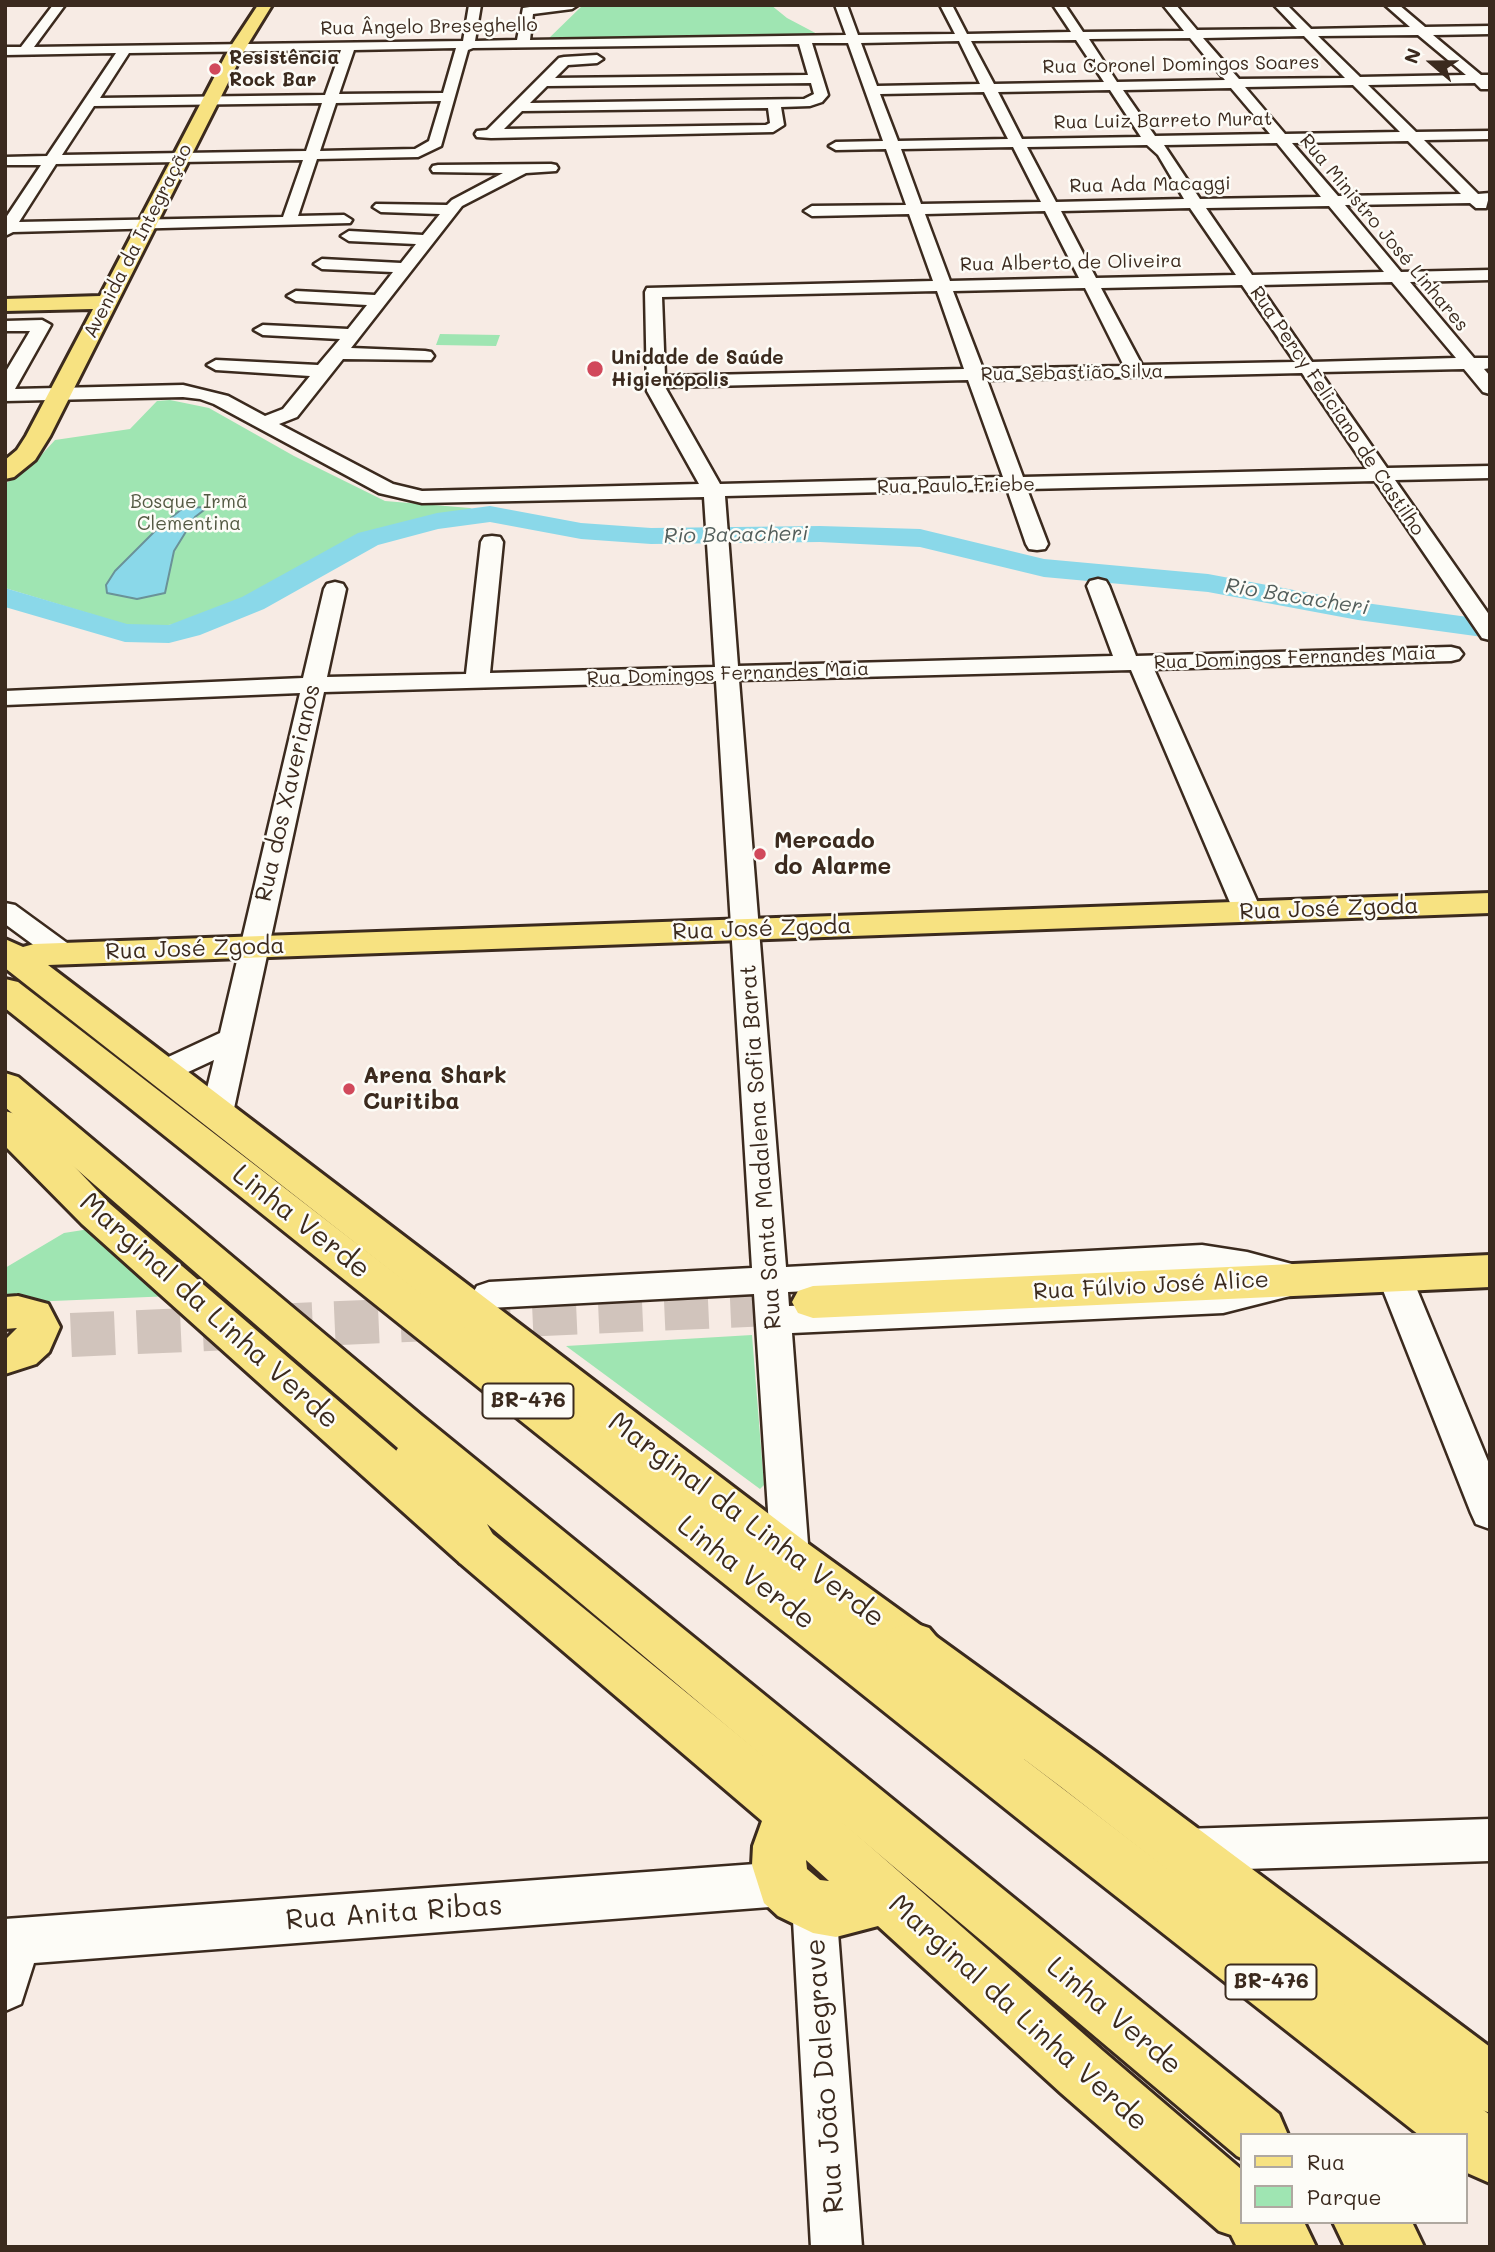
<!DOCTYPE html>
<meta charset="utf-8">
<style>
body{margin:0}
#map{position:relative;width:1495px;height:2252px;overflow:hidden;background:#f7ebe4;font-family:Mali,sans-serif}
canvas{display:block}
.frame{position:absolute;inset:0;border:7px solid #3b2a1e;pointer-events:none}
.legend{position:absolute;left:1240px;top:2133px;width:228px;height:91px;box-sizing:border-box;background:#fdfcf7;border:2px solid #afa8a0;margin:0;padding:9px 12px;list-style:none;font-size:21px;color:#3b2a1e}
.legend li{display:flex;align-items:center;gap:14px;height:35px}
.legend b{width:35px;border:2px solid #afa8a0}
.north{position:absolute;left:1397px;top:28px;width:70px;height:70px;-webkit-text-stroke:5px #fdfcf7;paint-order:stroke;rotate:290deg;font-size:19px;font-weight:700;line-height:28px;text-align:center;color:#3b2a1e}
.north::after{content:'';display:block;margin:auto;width:24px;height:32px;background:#3b2a1e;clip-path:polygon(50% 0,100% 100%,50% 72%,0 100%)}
</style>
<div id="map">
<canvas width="1495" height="2252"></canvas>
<div class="frame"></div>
<ul class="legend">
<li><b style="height:9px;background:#f7e281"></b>Rua</li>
<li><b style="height:19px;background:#9fe5b2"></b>Parque</li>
</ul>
<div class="north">N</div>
</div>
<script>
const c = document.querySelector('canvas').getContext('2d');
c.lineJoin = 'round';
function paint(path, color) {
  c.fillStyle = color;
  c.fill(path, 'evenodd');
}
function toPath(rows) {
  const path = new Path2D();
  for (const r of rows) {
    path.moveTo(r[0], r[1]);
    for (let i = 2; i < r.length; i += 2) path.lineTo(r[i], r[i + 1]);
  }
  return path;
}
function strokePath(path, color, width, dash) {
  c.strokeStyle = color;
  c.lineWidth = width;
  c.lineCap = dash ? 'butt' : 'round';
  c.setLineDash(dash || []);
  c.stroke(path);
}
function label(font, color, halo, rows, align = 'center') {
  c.font = font + ' Mali,sans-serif';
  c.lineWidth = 5;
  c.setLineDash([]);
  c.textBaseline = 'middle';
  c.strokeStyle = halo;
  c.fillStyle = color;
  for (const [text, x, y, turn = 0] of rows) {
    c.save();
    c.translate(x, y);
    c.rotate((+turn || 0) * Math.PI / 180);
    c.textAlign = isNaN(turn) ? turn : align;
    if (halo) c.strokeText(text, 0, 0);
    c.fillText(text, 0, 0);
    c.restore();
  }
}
paint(toPath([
 [583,5,771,5,787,18,823,37,546,41],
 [440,334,500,335,496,346,436,345],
 [170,400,209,408,294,456,385,501,470,508,482,514,437,520,366,539,251,597,189,623,137,628,5,588,5,484,33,464,55,440,130,429,157,401],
 [83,1230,93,1230,172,1296,5,1303,5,1268,64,1233],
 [752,1335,764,1485,760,1489,566,1346]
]), '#9fe5b2');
const water = toPath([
 [208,507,195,517,174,551,165,593,137,599,107,593,106,585,115,571,156,530,183,508,208,507]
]);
paint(water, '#8ad8e9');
strokePath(water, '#6a9298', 2);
paint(toPath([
 [490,506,581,523,651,528,820,526,920,529,1044,559,1208,574,1358,602,1490,620,1490,638,1358,620,1208,592,1044,577,920,547,820,542,651,544,581,539,490,522,438,529,378,545,264,609,200,635,169,643,125,642,5,607,5,588,127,624,169,625,242,597,358,533,437,513,490,506]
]), '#8ad8e9');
strokePath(toPath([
 [5,1338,813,1302]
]), '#d1c4bc', 44, [44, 22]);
const minor = toPath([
 [53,5,65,5,34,47,463,41,469,5,481,5,475,41,517,40,523,8,543,5,578,5,572,9,533,14,530,40,846,35,835,5,847,5,858,35,955,34,940,5,952,5,967,34,1071,32,1053,5,1065,5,1083,32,1184,31,1163,5,1176,5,1197,30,1297,29,1274,5,1287,5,1311,29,1410,27,1385,5,1399,5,1425,27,1490,26,1490,34,1433,35,1481,75,1490,75,1490,89,1481,89,1475,83,1368,85,1416,132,1490,131,1490,139,1424,140,1478,194,1490,193,1486,208,1476,208,1470,203,1345,205,1401,272,1490,270,1490,280,1410,282,1474,358,1490,358,1490,368,1484,369,1490,376,1490,394,1483,392,1464,369,1320,372,1387,468,1490,466,1490,478,1395,480,1490,616,1490,640,1482,638,1375,481,1027,489,1048,544,1045,549,1037,550,1029,549,1026,544,1007,489,725,496,738,666,1113,656,1087,586,1090,581,1098,579,1106,581,1109,586,1136,656,1451,647,1459,649,1463,654,1459,659,1451,661,1154,669,1262,912,1258,918,1248,921,1238,918,1234,912,1131,670,739,680,786,1267,1202,1245,1247,1252,1303,1267,1308,1276,1303,1285,1295,1288,1290,1296,1223,1313,792,1333,809,1557,804,1569,790,1574,776,1569,771,1557,754,1294,489,1308,477,1304,472,1295,477,1286,489,1282,752,1268,716,681,324,692,233,1113,228,1121,217,1124,206,1121,201,1113,214,1060,173,1079,162,1082,151,1079,147,1072,151,1065,220,1033,300,693,5,705,5,691,303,678,324,589,327,584,335,582,343,584,346,589,327,677,466,674,481,542,484,537,492,536,500,537,503,542,490,673,715,667,704,497,422,503,379,493,214,404,200,399,183,397,5,401,5,373,30,331,5,331,5,321,42,320,51,325,15,389,183,385,228,396,265,416,283,409,310,376,216,370,207,365,216,360,318,365,340,339,263,335,254,330,263,325,348,329,367,305,296,301,287,296,296,291,375,295,393,272,322,269,314,264,322,259,401,263,416,244,349,241,341,236,349,231,423,235,440,214,381,212,373,207,376,204,447,205,452,200,503,173,433,172,431,169,433,166,438,165,551,164,556,165,558,168,556,171,526,173,462,206,351,348,425,351,431,352,434,356,431,360,343,359,297,417,279,424,393,484,422,491,699,484,647,391,645,292,647,288,933,281,909,214,812,216,804,211,812,206,906,205,886,149,836,150,829,146,836,142,883,141,848,43,812,43,828,95,822,102,810,106,781,107,784,125,773,132,491,138,477,137,475,134,477,131,487,130,559,58,564,57,597,55,603,59,597,63,568,65,555,78,808,75,799,44,473,48,468,50,441,146,418,157,317,159,298,216,344,215,352,220,350,223,13,232,5,236,5,219,41,165,5,165,5,157,47,156,116,53,5,55,5,47,21,47,53,5],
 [1418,35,1466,75,1360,77,1318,36,1418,35],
 [1304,36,1345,78,1239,79,1203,38,1304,36],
 [1190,38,1225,80,1117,82,1089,39,1190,38],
 [1076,40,1104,82,994,84,971,41,1076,40],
 [959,41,980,84,877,86,861,43,959,41],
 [456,48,443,93,339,94,354,50,456,48],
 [341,50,325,95,100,98,129,53,341,50],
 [811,83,814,94,804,99,530,103,547,86,811,83],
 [1353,85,1400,132,1285,134,1245,87,1353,85],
 [1231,88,1270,134,1155,136,1123,90,1231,88],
 [1110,90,1141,137,1022,139,998,92,1110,90],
 [984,92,1008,139,898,141,880,94,984,92],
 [441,101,429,141,415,149,320,151,336,103,441,101],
 [322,103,306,151,62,155,94,106,322,103],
 [768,108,770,123,766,125,504,129,522,111,768,108],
 [1408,141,1461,194,1338,196,1292,143,1408,141],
 [1277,143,1321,197,1200,199,1164,145,1277,143],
 [1147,145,1158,155,1184,199,1056,202,1027,147,1147,145],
 [1013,147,1041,202,921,204,901,149,1013,147],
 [303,160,283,217,19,222,56,164,303,160],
 [1329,206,1384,272,1252,275,1206,208,1329,206],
 [1190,208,1236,275,1096,278,1061,211,1190,208],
 [1045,211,1079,278,950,281,925,214,1045,211],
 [1392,282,1456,358,1312,362,1259,285,1392,282],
 [1242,285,1295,362,1142,365,1101,288,1242,285],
 [1085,288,1124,366,983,369,953,291,1085,288],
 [937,291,964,369,665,376,662,297,937,291],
 [1302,373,1367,469,1023,477,987,380,1302,373],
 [968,380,1003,477,720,484,665,387,968,380],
 [1202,1271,1254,1280,1223,1287,789,1306,788,1292,1202,1271],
 [5,903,15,905,74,948,78,954,74,960,64,963,54,960,5,924,5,903],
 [1394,1262,1406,1266,1411,1275,1490,1466,1490,1529,1476,1524,1471,1513,1377,1275,1382,1266,1394,1262],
 [1490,1819,1490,1861,1184,1871,1168,1865,1162,1850,1168,1835,1184,1829,1490,1819],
 [783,1862,799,1868,805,1884,804,1887,813,1884,829,1890,836,1906,862,2247,811,2247,792,1902,783,1906,34,1963,21,2004,5,2011,5,1919,783,1862]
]);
const major = toPath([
 [258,5,272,5,245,49,50,436,35,460,14,477,5,479,5,460,17,450,26,436,93,309,5,311,5,299,100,296,229,49,258,5],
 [1490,893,1490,913,48,965,807,1543,1097,1753,1490,2047,1490,2113,1469,2105,1061,1787,773,1571,5,968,5,939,23,947,34,944,1490,893],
 [5,1111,19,1115,51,1142,110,1204,494,1535,814,1797,1103,2051,1241,2169,1241,2222,1304,2222,1316,2247,1237,2247,1231,2235,1219,2231,1061,2093,878,1926,836,1937,813,1933,778,1916,764,1903,752,1865,753,1846,762,1821,460,1563,82,1224,5,1146,5,1111],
 [806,1860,829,1881,820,1880,807,1869,806,1860],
 [1490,1255,1490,1287,813,1318,798,1313,792,1302,798,1291,813,1286,1490,1255],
 [18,1296,48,1304,60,1327,49,1352,36,1364,5,1374,5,1340,17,1328,5,1329,5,1297,18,1296]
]);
const highway = toPath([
 [5,979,18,982,892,1657,886,1644,893,1628,911,1622,929,1628,1019,1735,1027,1752,1024,1759,1490,2115,1490,2183,1465,2172,1465,2135,1419,2135,1032,1830,5,1008,5,979],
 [5,1073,18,1077,422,1416,1279,2114,1288,2135,1241,2135,1241,2158,1237,2156,487,1524,501,1549,494,1563,477,1569,460,1563,403,1464,396,1451,398,1448,5,1107,5,1073],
 [1333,2222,1412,2222,1424,2247,1345,2247,1333,2222]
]);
strokePath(minor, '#3b2a1e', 5);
strokePath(major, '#3b2a1e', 6);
strokePath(highway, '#3b2a1e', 6);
paint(minor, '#fdfcf7');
paint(major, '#f7e281');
paint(highway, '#f7e281');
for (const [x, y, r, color] of [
 [215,69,7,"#d1495b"],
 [595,369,9,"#d1495b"],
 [760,854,7,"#d1495b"],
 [349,1089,7,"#d1495b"]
]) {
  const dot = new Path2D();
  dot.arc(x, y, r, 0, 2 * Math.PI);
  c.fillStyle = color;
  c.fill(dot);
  strokePath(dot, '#fdfcf7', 2.5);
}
label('19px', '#3b2a1e', '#fdfcf7', [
 ["Rua Ângelo Breseghello",429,27,-1],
 ["Rua Coronel Domingos Soares",1181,65,-1],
 ["Rua Luiz Barreto Murat",1163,121,-1],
 ["Rua Ada Macaggi",1150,185,-1],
 ["Rua Ministro José Linhares",1384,233,50],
 ["Avenida da Integração",138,241,-63],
 ["Rua Alberto de Oliveira",1071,263,-1],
 ["Rua Sebastião Silva",1072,373,-1],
 ["Rua Percy Feliciano de Castilho",1337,411,56],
 ["Rua Paulo Friebe",956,486,-1],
 ["Rua Domingos Fernandes Maia",1295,658,-2],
 ["Rua Domingos Fernandes Maia",728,674,-2]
]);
label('bold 19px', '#3b2a1e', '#fdfcf7', [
 ["Resistência",229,58],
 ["Rock Bar",229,80],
 ["Unidade de Saúde",611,358],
 ["Higienópolis",611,380]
], 'left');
label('19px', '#545943', '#fdfcf7', [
 ["Bosque Irmã",189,502],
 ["Clementina",189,524]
]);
label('italic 21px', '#535e5b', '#fdfcf7', [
 ["Rio Bacacheri",736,535,-1],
 ["Rio Bacacheri",1297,597,9]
]);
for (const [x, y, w] of [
 [528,1401,91],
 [1271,1982,91]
]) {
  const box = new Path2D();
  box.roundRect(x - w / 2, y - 17.5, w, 35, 5);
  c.fillStyle = '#fdfcf7';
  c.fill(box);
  strokePath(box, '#3b2a1e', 2);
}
label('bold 21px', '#3b2a1e', null, [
 ["BR-476",528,1401],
 ["BR-476",1271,1982]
]);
label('23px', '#3b2a1e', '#fdfcf7', [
 ["Rua dos Xaverianos",288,793,-77],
 ["Rua José Zgoda",1329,909,-2],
 ["Rua José Zgoda",762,929,-2],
 ["Rua José Zgoda",195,949,-2],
 ["Rua Santa Madalena Sofia Barat",761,1147,-94],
 ["Rua Fúlvio José Alice",1151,1286,-3]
]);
label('bold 23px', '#3b2a1e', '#fdfcf7', [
 ["Mercado",774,841],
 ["do Alarme",774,867],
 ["Arena Shark",363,1076],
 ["Curitiba",363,1102]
], 'left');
label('28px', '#3b2a1e', '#fdfcf7', [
 ["Linha Verde",301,1222,38],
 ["Marginal da Linha Verde",209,1311,42],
 ["Marginal da Linha Verde",746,1520,37],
 ["Linha Verde",746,1573,38],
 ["Rua Anita Ribas",394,1913,-4],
 ["Marginal da Linha Verde",1018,2013,42],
 ["Linha Verde",1114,2016,40],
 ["Rua João Dalegrave",825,2076,-94]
]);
</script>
